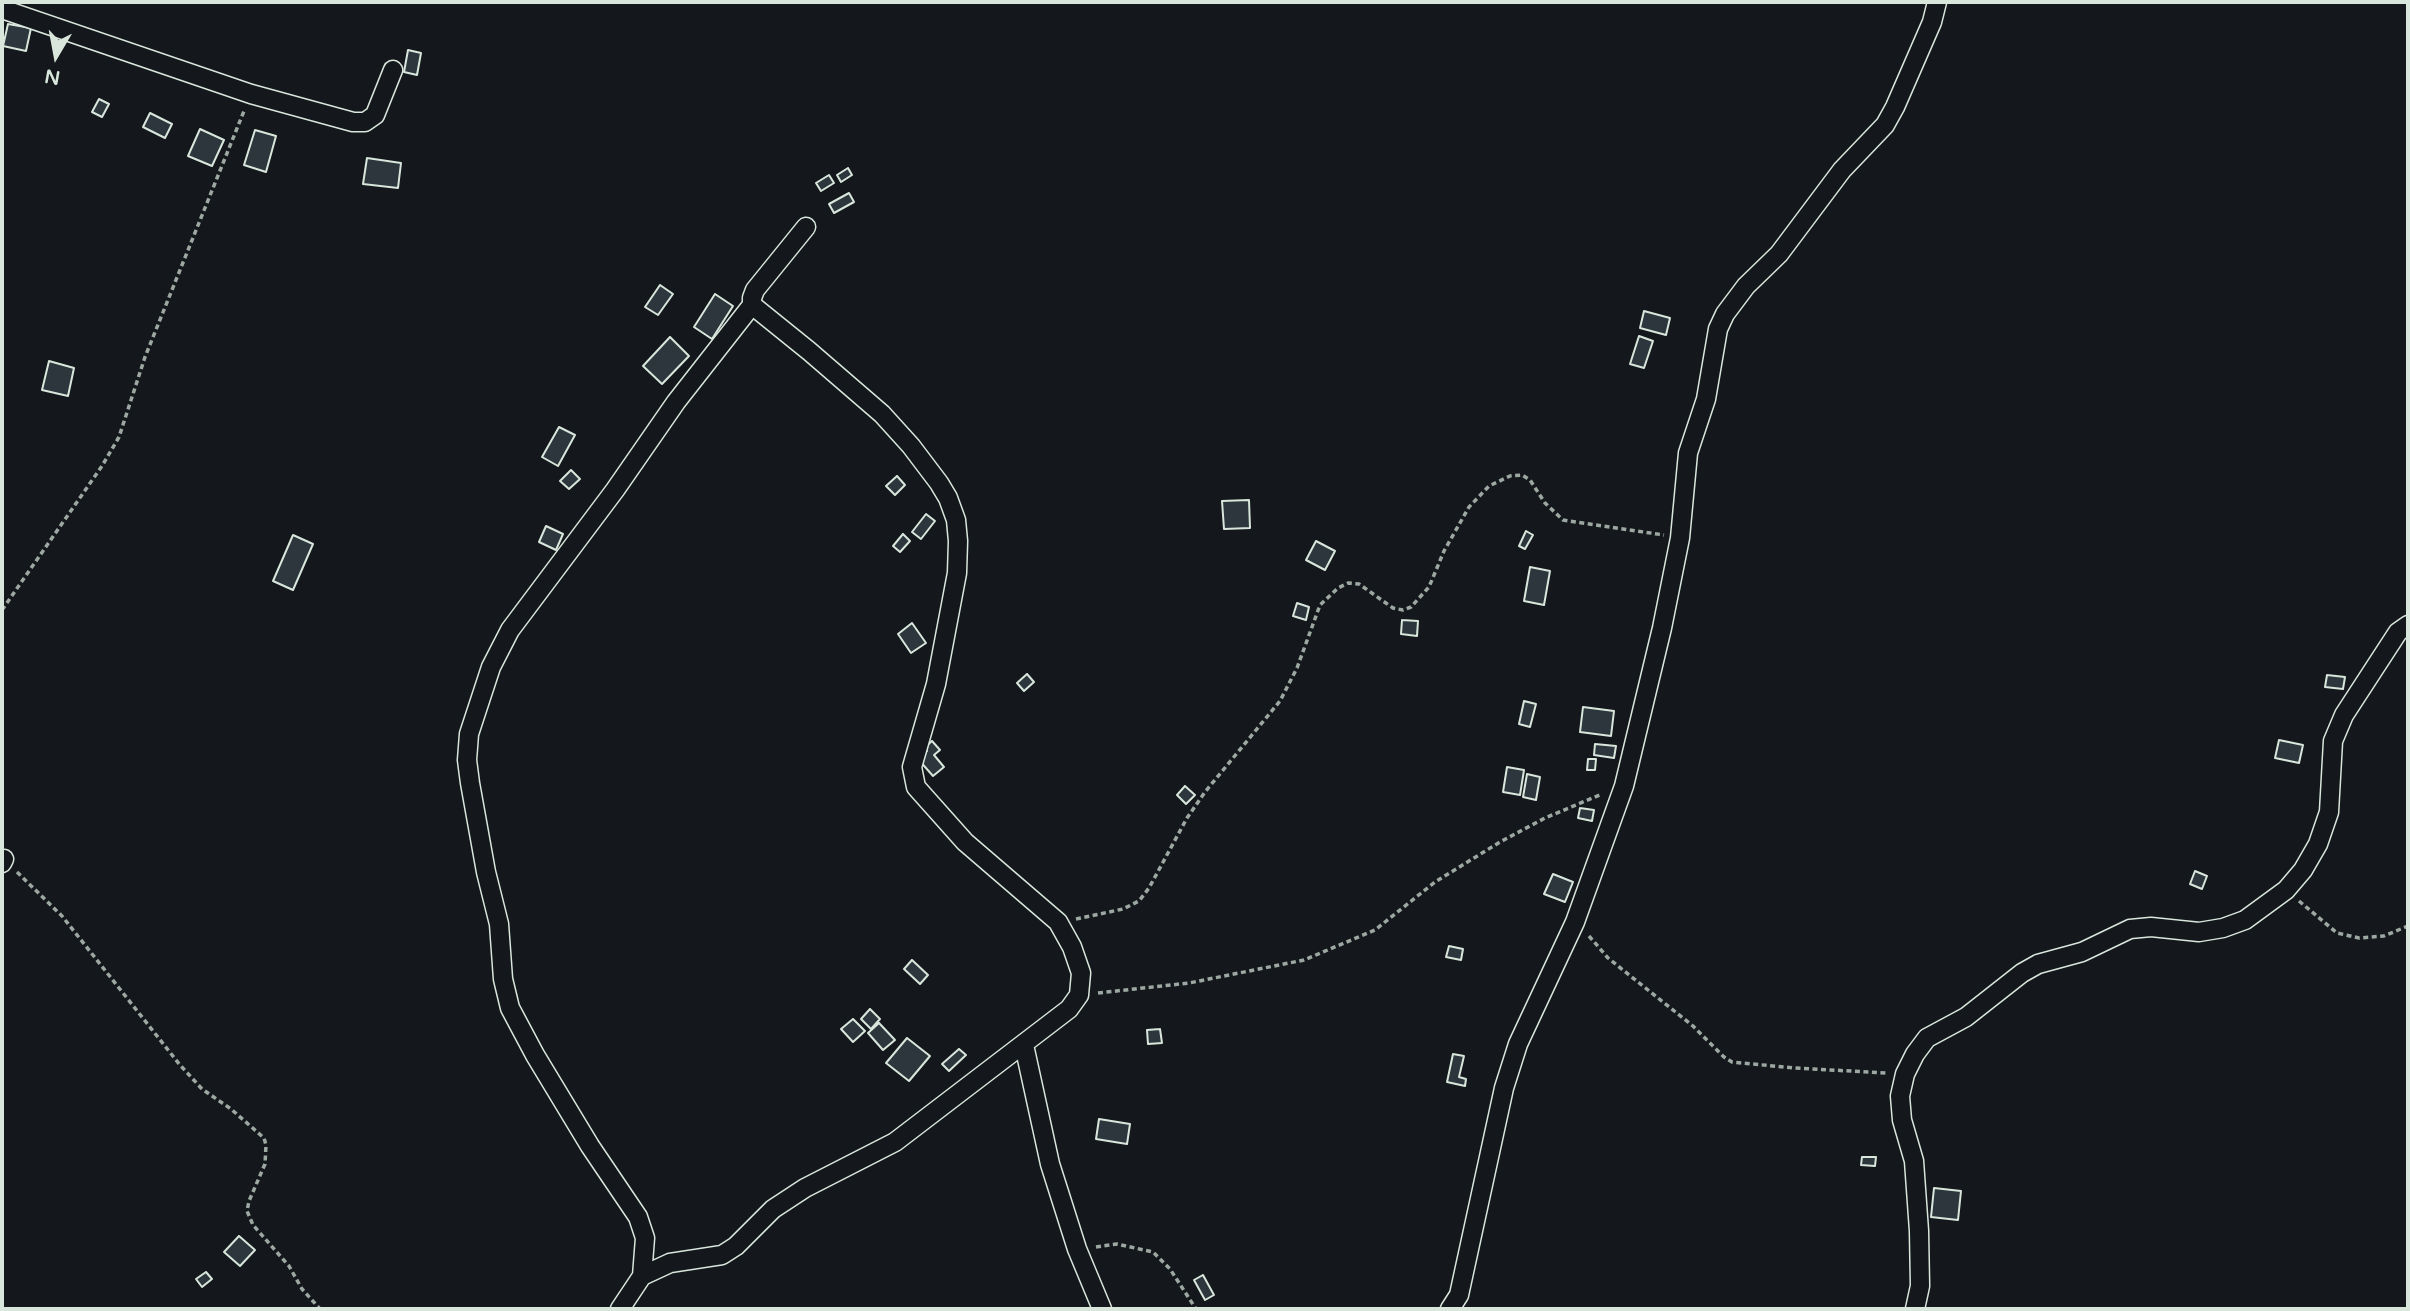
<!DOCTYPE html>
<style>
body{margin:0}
#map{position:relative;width:2410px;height:1311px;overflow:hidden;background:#14181c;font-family:"Varela Round",sans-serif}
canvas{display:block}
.frame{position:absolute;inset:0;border:4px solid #d8e6dc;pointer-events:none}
.north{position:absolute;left:21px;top:21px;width:70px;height:70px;-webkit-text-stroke:5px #14181c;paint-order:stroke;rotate:190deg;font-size:19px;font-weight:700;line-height:28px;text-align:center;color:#d8e6dc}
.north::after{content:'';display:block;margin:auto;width:24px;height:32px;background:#d8e6dc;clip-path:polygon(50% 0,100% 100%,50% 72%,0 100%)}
</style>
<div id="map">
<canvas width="2410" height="1311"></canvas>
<div class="frame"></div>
<div class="north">N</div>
</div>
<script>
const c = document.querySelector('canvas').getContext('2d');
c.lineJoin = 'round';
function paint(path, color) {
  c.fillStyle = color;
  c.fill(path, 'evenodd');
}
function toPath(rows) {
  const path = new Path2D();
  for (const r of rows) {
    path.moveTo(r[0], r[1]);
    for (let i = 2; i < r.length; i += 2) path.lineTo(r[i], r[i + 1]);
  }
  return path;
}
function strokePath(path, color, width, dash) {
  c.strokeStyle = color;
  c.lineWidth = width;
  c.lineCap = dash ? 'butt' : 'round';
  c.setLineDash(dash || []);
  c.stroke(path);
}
const building = toPath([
 [8,24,31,28,26,51,3,46,8,24],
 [408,50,421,53,417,75,404,72,408,50],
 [99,99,109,104,102,117,92,112,99,99],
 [150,113,172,124,165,138,143,127,150,113],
 [200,129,224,140,212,166,188,156,200,129],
 [255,130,276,136,266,172,244,165,255,130],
 [367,158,401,163,398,188,363,184,367,158],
 [848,168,852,175,841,182,837,175,848,168],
 [829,175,834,183,821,191,816,183,829,175],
 [849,193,854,202,834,213,829,204,849,193],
 [660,285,673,294,658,315,645,307,660,285],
 [715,294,733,306,712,339,694,327,715,294],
 [1644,311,1670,318,1666,335,1640,328,1644,311],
 [1639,336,1653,341,1644,368,1630,364,1639,336],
 [670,337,689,356,662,384,643,366,670,337],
 [49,361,74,368,68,396,42,390,49,361],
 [559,427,575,435,558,466,542,457,559,427],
 [571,470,580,479,569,489,560,481,571,470],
 [897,476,905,485,895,495,886,486,897,476],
 [1249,500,1250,528,1224,529,1222,501,1249,500],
 [926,514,935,521,921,539,912,532,926,514],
 [546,526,563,534,556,550,539,542,546,526],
 [1526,531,1533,535,1525,549,1519,546,1526,531],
 [903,534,910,541,900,552,893,546,903,534],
 [293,535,313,544,293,590,273,581,293,535],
 [1316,541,1335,551,1325,570,1306,560,1316,541],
 [1530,567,1550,571,1544,605,1524,601,1530,567],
 [1297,603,1309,607,1306,620,1293,616,1297,603],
 [1402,620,1418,621,1417,636,1401,634,1402,620],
 [912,623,926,643,911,653,898,634,912,623],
 [1027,674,1034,682,1024,691,1017,683,1027,674],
 [2327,675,2345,677,2343,689,2325,687,2327,675],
 [1524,701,1536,704,1530,727,1519,724,1524,701],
 [1583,707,1614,711,1611,736,1580,732,1583,707],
 [2279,740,2303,745,2299,763,2275,758,2279,740],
 [932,741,940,750,934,755,944,767,933,776,918,759,927,751,924,748,932,741],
 [1595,744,1616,746,1614,758,1594,755,1595,744],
 [1588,759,1596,759,1595,770,1587,770,1588,759],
 [1507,767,1524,770,1520,795,1503,792,1507,767],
 [1527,774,1540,777,1536,800,1523,797,1527,774],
 [1185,786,1195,795,1186,804,1177,795,1185,786],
 [1580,808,1594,810,1592,821,1578,818,1580,808],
 [2195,871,2207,876,2202,889,2190,884,2195,871],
 [1553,874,1573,882,1565,902,1544,894,1553,874],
 [1449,946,1463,949,1461,960,1446,957,1449,946],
 [912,960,928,975,920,984,904,969,912,960],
 [870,1009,880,1019,871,1029,861,1019,870,1009],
 [853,1019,865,1031,853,1042,841,1029,853,1019],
 [879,1023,895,1040,883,1050,868,1033,879,1023],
 [1160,1029,1162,1043,1148,1044,1147,1030,1160,1029],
 [907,1038,930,1056,909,1081,886,1063,907,1038],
 [959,1049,966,1055,949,1071,942,1064,959,1049],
 [1453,1054,1464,1056,1459,1077,1466,1079,1465,1086,1447,1082,1453,1054],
 [1099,1119,1130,1124,1127,1144,1096,1139,1099,1119],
 [1862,1157,1876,1157,1875,1166,1861,1165,1862,1157],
 [1934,1188,1961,1191,1958,1220,1931,1217,1934,1188],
 [239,1236,255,1250,240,1266,224,1252,239,1236],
 [206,1272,212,1279,202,1287,196,1279,206,1272],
 [1203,1275,1214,1295,1205,1300,1194,1280,1203,1275]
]);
paint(building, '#2c363c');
strokePath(building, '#d8e6dc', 2);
const minor = toPath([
 [2,9,251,94,353,122,365,122,375,115,393,70],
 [2,863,4,859],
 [1024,1045,1050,1164,1077,1249,1102,1309],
 [642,1276,670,1263,722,1255,736,1246,773,1209,805,1188,895,1142,1069,1009,1079,995,1081,973,1072,947,1058,922,965,842,916,787,912,767,936,684,957,573,958,541,956,520,948,498,939,483,911,446,882,414,809,351,752,305,752,298,755,290,806,227],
 [620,1309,642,1276,645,1238,638,1217,590,1146,535,1055,510,1008,503,979,499,924,486,872,470,783,467,760,469,734,491,667,510,630,615,490,676,402,752,305],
 [1450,1309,1459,1295,1504,1088,1518,1044,1575,922,1624,786,1662,628,1680,538,1688,453,1706,399,1718,329,1725,314,1746,286,1779,254,1842,170,1885,125,1895,107,1932,22,1937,2],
 [1915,1309,1920,1286,1919,1231,1914,1161,1902,1120,1900,1096,1905,1074,1915,1054,1927,1038,1966,1017,2022,973,2038,964,2082,952,2130,929,2151,927,2199,932,2223,928,2245,920,2286,890,2303,870,2318,844,2329,812,2333,741,2344,715,2398,632,2408,625]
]);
strokePath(minor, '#d8e6dc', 21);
strokePath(toPath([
 [2,610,102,466,119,437,145,357,244,111],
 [17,872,62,916,180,1065,202,1089,231,1109,264,1138,266,1145,265,1164,249,1201,247,1211,253,1225,289,1266,302,1289,320,1309],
 [2299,901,2337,933,2359,938,2384,936,2408,926],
 [1076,919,1123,909,1139,901,1149,888,1187,818,1205,792,1280,701,1297,668,1320,605,1338,588,1348,583,1359,584,1393,608,1403,610,1411,607,1429,587,1444,551,1469,507,1489,486,1510,476,1522,475,1530,480,1545,503,1563,520,1664,535],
 [1589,936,1608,958,1693,1026,1724,1057,1732,1062,1794,1068,1887,1073],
 [1098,993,1189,983,1304,960,1375,930,1435,882,1500,842,1545,818,1602,794],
 [1096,1247,1117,1244,1153,1252,1170,1269,1196,1309]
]), '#9da8a2', 3.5, [5, 3.5]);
strokePath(minor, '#14181c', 18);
</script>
